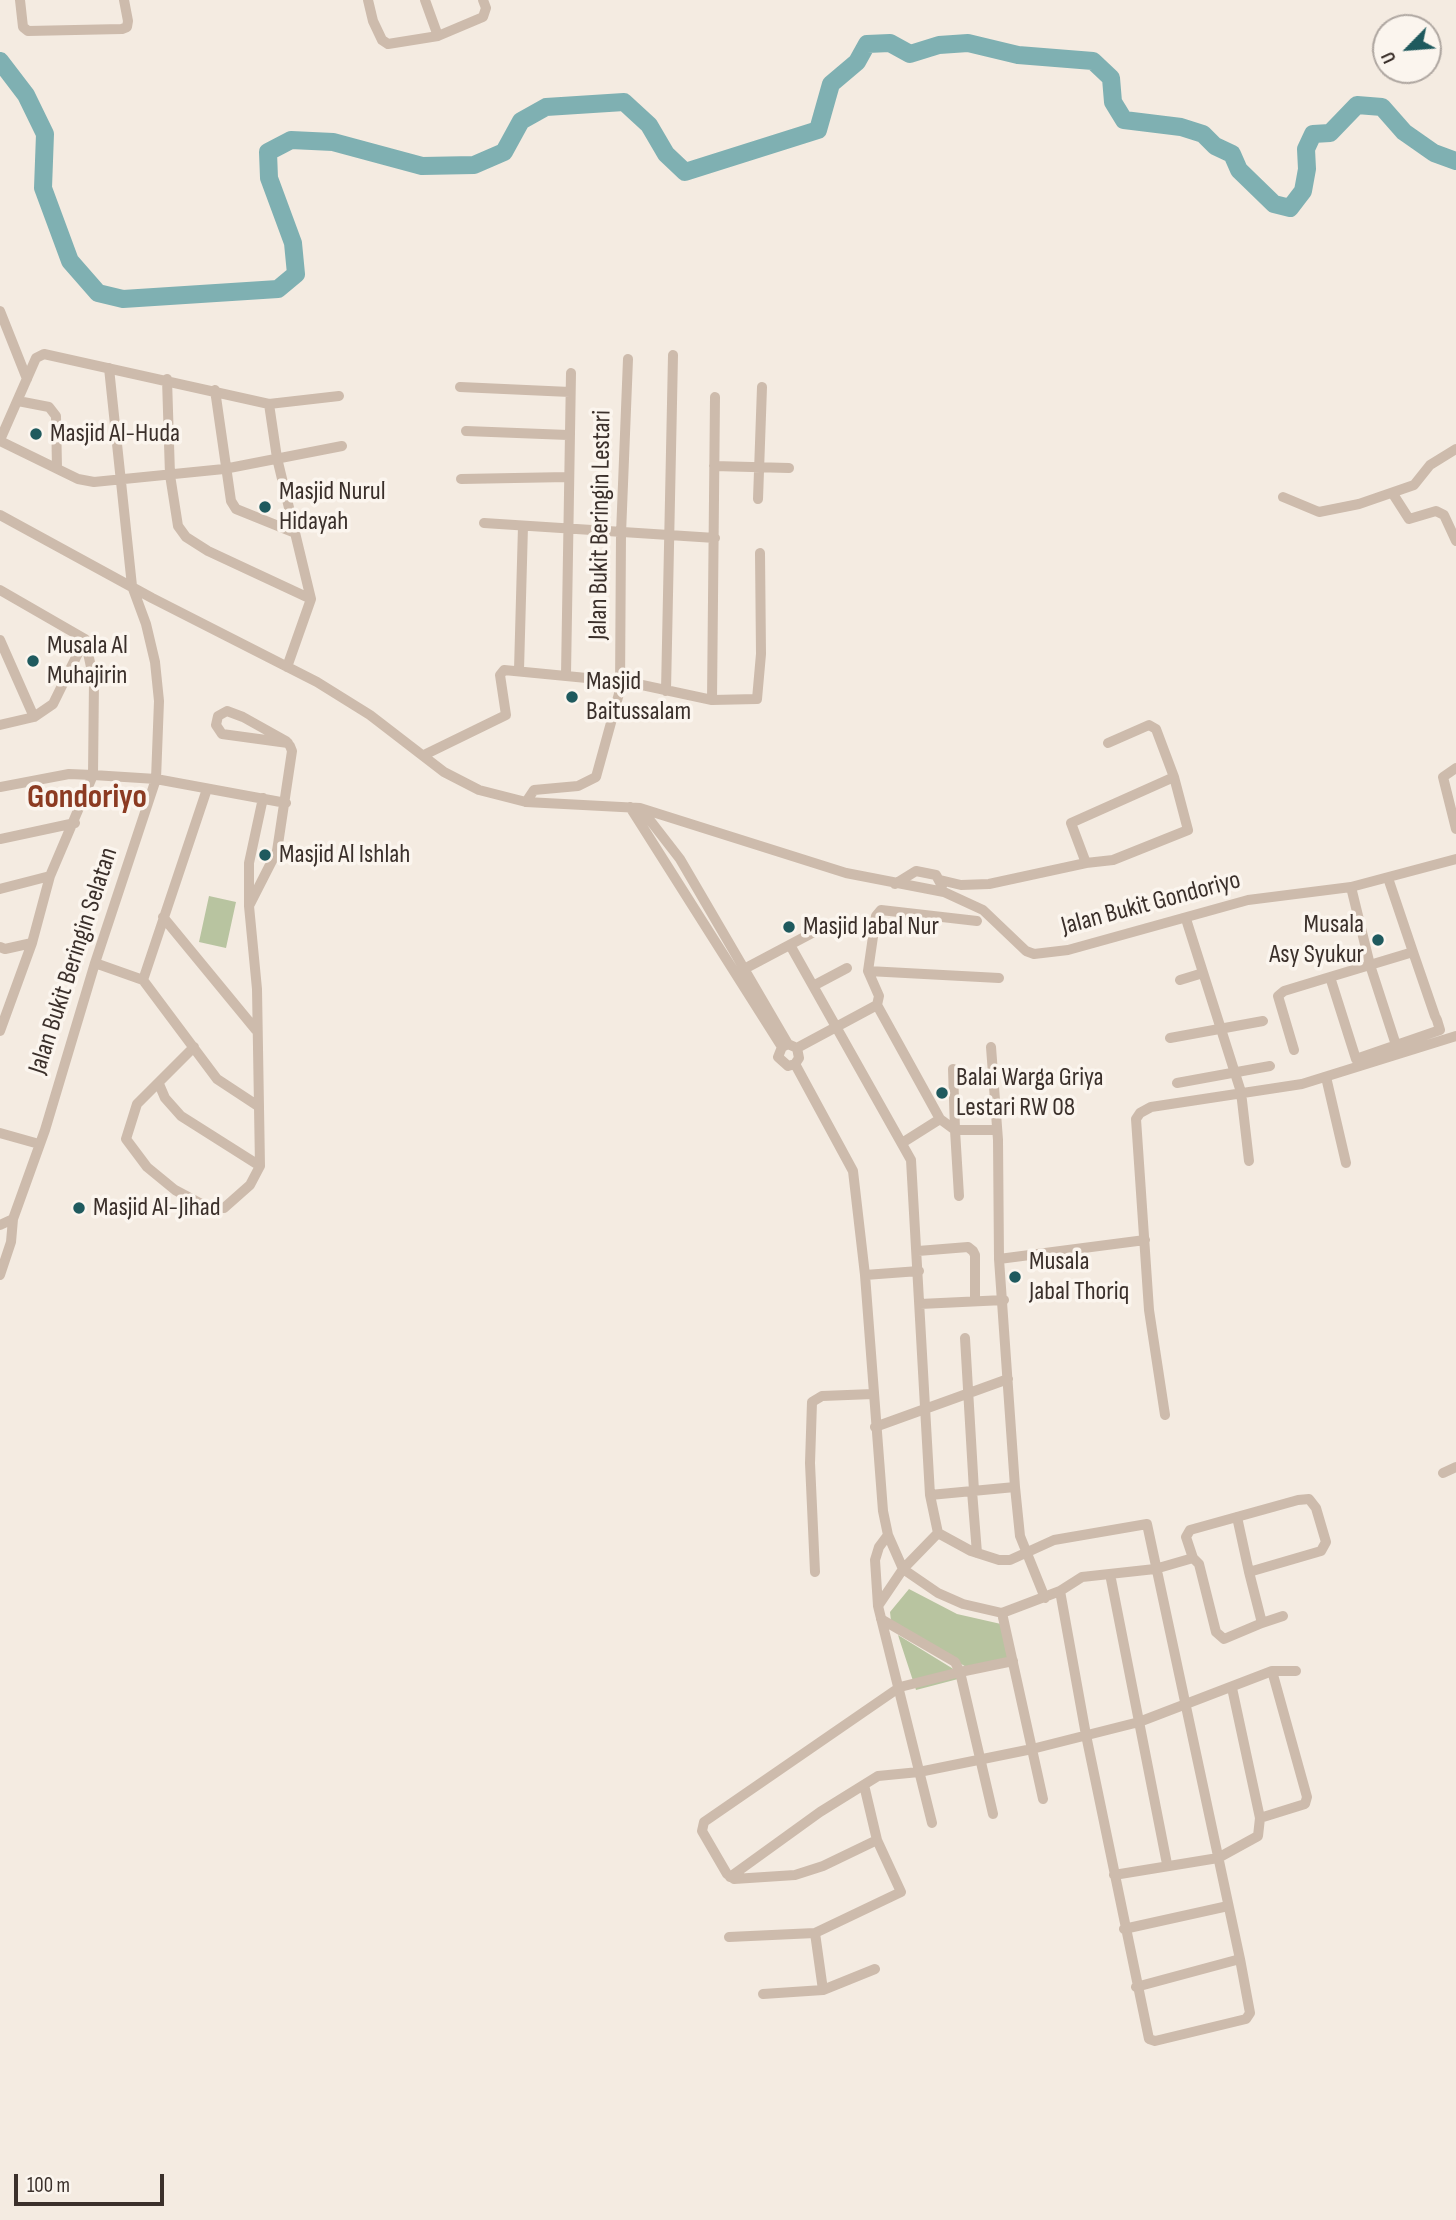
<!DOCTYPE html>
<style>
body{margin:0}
#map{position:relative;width:1456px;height:2220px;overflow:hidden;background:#f4ebe1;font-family:"Sofia Sans Condensed",sans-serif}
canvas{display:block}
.north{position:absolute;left:1372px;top:14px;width:70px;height:70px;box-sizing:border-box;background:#fbf5ee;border:2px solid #aea6a0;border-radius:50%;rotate:245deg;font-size:19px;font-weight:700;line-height:28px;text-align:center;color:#3b302b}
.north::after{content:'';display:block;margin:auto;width:24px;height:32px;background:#1f5a5e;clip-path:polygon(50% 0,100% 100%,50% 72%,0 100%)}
.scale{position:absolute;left:14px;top:2174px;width:150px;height:32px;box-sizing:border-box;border:4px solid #3b302b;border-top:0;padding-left:9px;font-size:21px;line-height:24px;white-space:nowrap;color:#3b302b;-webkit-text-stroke:5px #fbf5ee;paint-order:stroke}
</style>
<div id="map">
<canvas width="1456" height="2220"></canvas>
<div class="north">U</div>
<div class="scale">100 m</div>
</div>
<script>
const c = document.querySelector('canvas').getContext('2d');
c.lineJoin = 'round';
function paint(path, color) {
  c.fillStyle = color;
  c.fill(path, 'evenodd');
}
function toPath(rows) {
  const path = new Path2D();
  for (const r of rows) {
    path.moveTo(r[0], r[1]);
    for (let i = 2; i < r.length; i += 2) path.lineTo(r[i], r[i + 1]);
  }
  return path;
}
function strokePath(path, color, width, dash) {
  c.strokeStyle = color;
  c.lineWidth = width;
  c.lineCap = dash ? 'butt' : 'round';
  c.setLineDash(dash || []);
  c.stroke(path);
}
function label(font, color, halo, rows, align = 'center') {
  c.font = font + ' "Sofia Sans Condensed",sans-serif';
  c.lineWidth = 7;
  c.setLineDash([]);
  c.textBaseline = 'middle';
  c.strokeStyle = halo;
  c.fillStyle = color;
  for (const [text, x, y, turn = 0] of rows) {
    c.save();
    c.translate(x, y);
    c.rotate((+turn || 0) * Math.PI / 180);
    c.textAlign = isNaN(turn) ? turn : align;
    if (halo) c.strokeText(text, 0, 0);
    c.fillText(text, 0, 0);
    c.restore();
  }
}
paint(toPath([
 [209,896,236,902,226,948,199,942],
 [909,1589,957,1614,1001,1624,1011,1664,976,1673,891,1621,890,1612],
 [898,1635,955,1670,958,1679,916,1690]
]), '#b8c4a0');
strokePath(toPath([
 [0,61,26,95,45,134,43,188,70,261,98,293,123,299,278,289,296,274,293,243,269,178,268,152,291,140,333,142,422,166,474,165,504,152,521,121,546,107,624,102,649,125,666,154,685,172,818,130,831,84,857,62,867,44,890,43,910,54,939,45,968,43,1018,55,1093,61,1111,78,1113,102,1124,120,1181,127,1203,134,1215,146,1232,154,1239,170,1274,204,1290,208,1303,191,1307,169,1306,149,1313,134,1330,133,1357,105,1382,107,1404,132,1434,153,1456,161]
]), '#7fb0b2', 18);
strokePath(toPath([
 [20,0,23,27,28,31,122,29,127,27,128,21,124,0],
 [368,0,373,21,382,40,388,44,438,36],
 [425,0,438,36,483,17,486,8,483,0],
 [0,311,27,379],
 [167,379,170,475,178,526,186,537,208,551,311,599],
 [460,387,570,392],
 [215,390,231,501,236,509,293,532],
 [18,401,49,407,56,416,57,468],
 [269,404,277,458,311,599,287,667],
 [466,431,568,435],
 [0,440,36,358,44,354,269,404,339,396],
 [0,441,78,479,94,482,224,469,342,446],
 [714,466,789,468],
 [461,479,568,477],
 [1393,494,1409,519,1436,511,1444,515,1456,541],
 [1283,497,1319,512,1359,504,1414,485,1430,465,1456,449],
 [758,499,762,387],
 [0,515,152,598,317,682,370,715,444,772,479,790,526,802,640,808,846,873,944,892,983,910,1026,951,1034,954,1068,950,1248,900,1351,887,1456,859],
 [484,523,715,538],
 [0,590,85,639,94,681,93,775,50,876,32,943,0,1031],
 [0,640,34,717],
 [519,670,523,526],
 [566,675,571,373],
 [666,691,673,355],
 [712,700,715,397],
 [0,725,34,717,53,704,85,639],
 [1108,743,1149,725,1156,729,1174,777],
 [424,755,506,715,500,675,504,670,628,682,712,700,757,699,761,654,760,553],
 [1456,768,1443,777,1456,829],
 [1174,777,1188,830,1113,860,1086,863,1071,823,1174,777],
 [0,787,69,774,93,775,156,779,286,803],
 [526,802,534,790,578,786,596,777,620,690,621,534,628,359],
 [630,807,782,1047],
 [642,810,680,859,788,1044,797,1048,799,1058,795,1064,788,1066,778,1057,782,1047,788,1044],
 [0,839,75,823],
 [1388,878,1413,952,1435,1016,1437,1020,1440,1030,1356,1059,1330,977,1413,952],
 [940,880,961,885,989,884,1086,863],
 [895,884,916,871,936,875,942,886],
 [1351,887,1370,965,1396,1045],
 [0,889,50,876],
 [250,904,277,851,292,751,290,746,286,741,243,717,227,711,218,716,216,725,222,734,288,743],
 [163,917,256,1030],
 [1186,919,1241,1092,1249,1161],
 [790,945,911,1160,930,1495,938,1533,971,1551,999,1560,1010,1560,1054,1540,1147,1524,1240,1959,1250,2013,1246,2019,1155,2041,1149,2039,1086,1735,1060,1591],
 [0,947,5,949,32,943],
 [95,963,143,980,217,1079,258,1106],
 [746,968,829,924],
 [868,971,999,978],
 [143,980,207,789],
 [1180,980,1203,973],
 [813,986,847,968],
 [1170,1038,1263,1021],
 [194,1047,137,1104,126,1139,147,1167,175,1190,207,1207,224,1208,250,1185,260,1166,257,989,249,906,249,863,263,798],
 [991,1047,998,1140,999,1259,1015,1487,1020,1536,1045,1598],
 [797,1048,877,1005],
 [1294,1050,1278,996,1284,991,1330,977],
 [795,1064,853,1171,865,1275,883,1511,888,1535,903,1569,938,1593,963,1604,1002,1613,1060,1591,1082,1577,1155,1569,1193,1558],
 [953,1069,955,1130],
 [1326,1077,1346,1163],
 [1177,1083,1270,1066],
 [159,1084,165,1098,181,1116,260,1166],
 [955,1130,940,1119,877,1005,879,996,868,971,876,916,881,910,977,921],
 [0,1133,39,1144],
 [902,1143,940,1119],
 [959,1196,955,1130,996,1130],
 [0,1225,13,1219,45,1130,95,963,156,779,159,701,155,662,146,624,132,586,109,368],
 [918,1251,968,1247,973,1251,975,1255,975,1299],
 [999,1259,1145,1240],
 [0,1275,11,1242,13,1219],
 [865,1275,919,1271],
 [920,1304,1004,1300],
 [965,1338,974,1491],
 [1165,1415,1149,1310,1136,1119,1140,1113,1151,1107,1302,1084,1456,1036],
 [875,1427,1008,1379],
 [1443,1473,1456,1467],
 [972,1491,977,1553],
 [930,1495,1015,1487],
 [1237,1517,1249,1572,1262,1623,1224,1639,1216,1632,1199,1564,1193,1558,1186,1537,1190,1530,1298,1500,1309,1499,1316,1508,1326,1542,1321,1551,1249,1572],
 [888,1535,879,1547,875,1560,878,1606,932,1823],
 [815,1572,810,1463,812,1402,822,1396,873,1394],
 [1110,1574,1167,1864],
 [878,1606,903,1569,938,1533],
 [1002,1613,1043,1799],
 [1262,1623,1283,1616],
 [1232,1688,1260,1818],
 [993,1814,960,1672,1013,1661],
 [877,1840,823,1866,795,1875,734,1879,727,1874,702,1831,704,1822,900,1687,960,1672,955,1662,881,1619],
 [1114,1875,1218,1858,1258,1836,1260,1818,1305,1804,1307,1797,1272,1671],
 [730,1877,820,1812,878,1776,919,1772,1032,1749,1139,1722,1272,1671,1296,1671],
 [1124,1929,1228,1906],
 [815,1933,823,1990],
 [729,1937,815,1933,901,1892,877,1840,864,1785],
 [1136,1987,1240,1959],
 [763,1994,823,1990,875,1969]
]), '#cdbbac', 10);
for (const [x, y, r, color] of [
 [36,434,7,"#1f5a5e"],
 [265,507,7,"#1f5a5e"],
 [33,661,7,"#1f5a5e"],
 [572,697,7,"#1f5a5e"],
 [265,855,7,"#1f5a5e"],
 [789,927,7,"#1f5a5e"],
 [1378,940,7,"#1f5a5e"],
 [942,1093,7,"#1f5a5e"],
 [79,1208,7,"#1f5a5e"],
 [1015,1277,7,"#1f5a5e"]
]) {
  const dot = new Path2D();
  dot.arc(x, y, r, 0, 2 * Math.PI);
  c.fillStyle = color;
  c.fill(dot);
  strokePath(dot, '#fbf5ee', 2.5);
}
label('26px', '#3b302b', '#fbf5ee', [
 ["Masjid Al-Huda",50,434],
 ["Masjid Nurul",279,492],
 ["Hidayah",279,522],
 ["Musala Al",47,646],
 ["Muhajirin",47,676],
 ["Masjid",586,682],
 ["Baitussalam",586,712],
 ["Masjid Al Ishlah",279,855],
 ["Musala",1364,925,"right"],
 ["Asy Syukur",1364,955,"right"],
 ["Masjid Jabal Nur",803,927],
 ["Balai Warga Griya",956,1078],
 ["Lestari RW 08",956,1108],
 ["Masjid Al-Jihad",93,1208],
 ["Musala",1029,1262],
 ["Jabal Thoriq",1029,1292]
], 'left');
label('26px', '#3b302b', '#fbf5ee', [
 ["Jalan Bukit Beringin Lestari",601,525,-89],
 ["Jalan Bukit Gondoriyo",1151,904,-15],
 ["Jalan Bukit Beringin Selatan",74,961,-72]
]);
label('bold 33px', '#8c3b22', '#fbf5ee', [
 ["Gondoriyo",87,799]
]);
</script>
